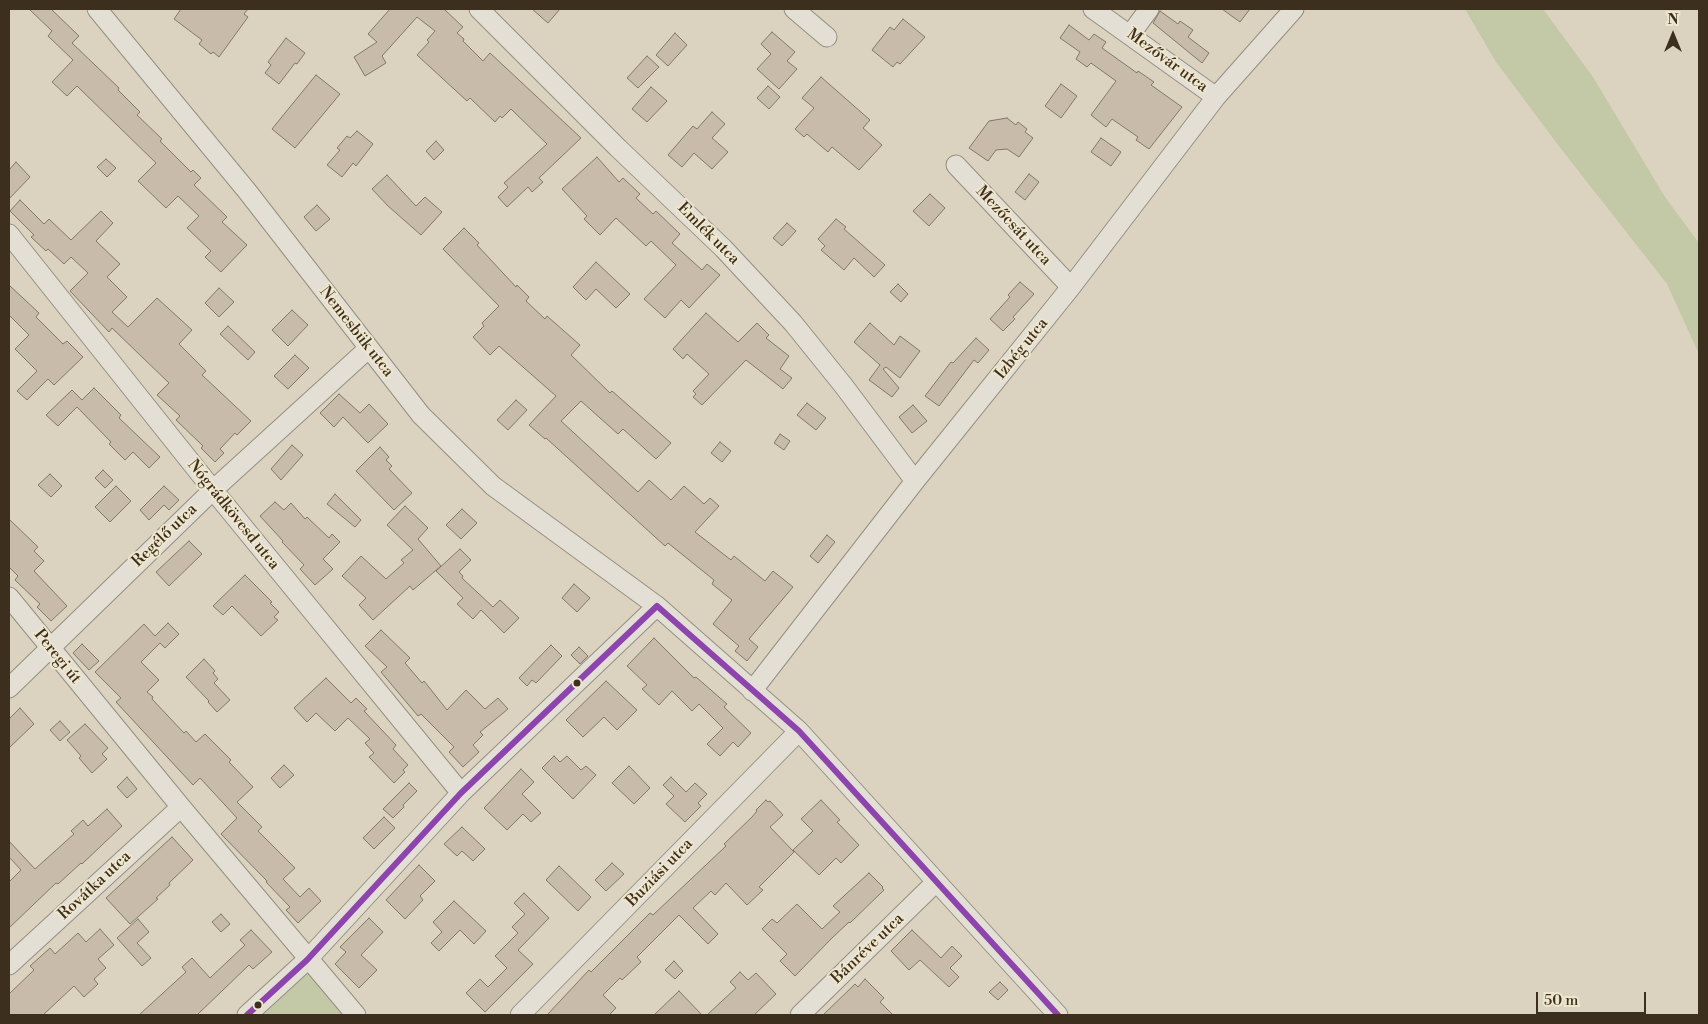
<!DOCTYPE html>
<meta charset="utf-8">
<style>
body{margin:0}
#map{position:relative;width:1708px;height:1024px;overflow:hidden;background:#dbd3bf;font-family:"Libre Bodoni",serif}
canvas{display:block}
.frame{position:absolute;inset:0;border:10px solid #3d2f1d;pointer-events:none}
.north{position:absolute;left:1648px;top:10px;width:50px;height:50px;-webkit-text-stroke:4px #efe6ce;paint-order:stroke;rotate:0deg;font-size:14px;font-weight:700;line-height:20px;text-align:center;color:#3d2f1d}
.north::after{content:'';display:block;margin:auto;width:18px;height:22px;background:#3d2f1d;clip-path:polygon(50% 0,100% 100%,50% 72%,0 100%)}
.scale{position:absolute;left:1536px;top:992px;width:110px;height:22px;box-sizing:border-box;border:2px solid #3d2f1d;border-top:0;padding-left:6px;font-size:15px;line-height:18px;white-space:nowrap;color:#3d2f1d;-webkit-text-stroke:4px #efe6ce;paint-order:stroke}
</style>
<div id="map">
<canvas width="1708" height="1024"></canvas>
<div class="frame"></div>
<div class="north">N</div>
<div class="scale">50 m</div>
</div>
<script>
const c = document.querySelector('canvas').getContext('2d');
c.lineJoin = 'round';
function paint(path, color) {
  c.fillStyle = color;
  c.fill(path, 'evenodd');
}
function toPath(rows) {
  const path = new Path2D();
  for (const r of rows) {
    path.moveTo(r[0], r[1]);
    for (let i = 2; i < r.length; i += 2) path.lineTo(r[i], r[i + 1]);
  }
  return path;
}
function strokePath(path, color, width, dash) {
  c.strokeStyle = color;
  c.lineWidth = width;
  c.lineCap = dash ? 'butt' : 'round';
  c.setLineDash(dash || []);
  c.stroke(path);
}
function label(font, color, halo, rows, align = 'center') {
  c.font = font + ' "Libre Bodoni",serif';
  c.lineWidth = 4;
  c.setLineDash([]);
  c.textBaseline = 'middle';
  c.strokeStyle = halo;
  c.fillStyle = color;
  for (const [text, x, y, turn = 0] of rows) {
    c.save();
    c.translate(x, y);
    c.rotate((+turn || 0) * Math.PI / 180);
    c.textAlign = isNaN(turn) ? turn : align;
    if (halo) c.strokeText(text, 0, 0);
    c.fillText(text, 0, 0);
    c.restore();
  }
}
paint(toPath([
 [1465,9,1543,9,1593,77,1665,197,1699,243,1699,354,1667,284,1558,145,1496,62],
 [307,960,355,1015,247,1015]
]), '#c3c9a6');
const building = toPath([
 [29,9,51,9,79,36,72,43,119,88,118,90,140,112,137,115,162,139,160,141,191,172,193,170,201,178,194,185,227,217,222,222,247,245,221,272,205,257,211,251,187,228,199,216,178,196,166,208,138,181,156,163,77,86,67,96,52,82,73,60,48,36,52,31,29,9],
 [181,9,248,9,244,14,248,17,219,57,213,52,211,54,199,44,202,40,174,19,181,9],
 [390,9,444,9,463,27,457,33,464,39,463,41,483,61,490,53,581,138,539,178,543,182,532,192,528,187,507,207,498,197,508,187,504,183,547,144,511,109,502,118,500,116,495,122,470,98,467,101,417,55,429,42,427,40,435,31,417,17,382,56,386,63,365,76,354,57,377,42,368,34,390,9],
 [532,9,560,9,548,23,532,9],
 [1222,9,1250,9,1240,22,1222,9],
 [1160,11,1178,24,1180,21,1193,30,1188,37,1209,53,1202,63,1153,23,1160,11],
 [903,19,925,37,900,64,897,62,893,67,872,50,890,27,894,30,903,19],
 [1069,25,1089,40,1094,34,1106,42,1102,48,1137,73,1138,71,1154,82,1151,85,1182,107,1149,149,1136,140,1138,137,1112,119,1106,127,1091,115,1116,81,1091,63,1087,67,1076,59,1080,52,1060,38,1069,25],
 [772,32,795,52,787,61,797,69,779,89,757,69,771,54,761,44,772,32],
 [675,33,687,45,668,66,656,55,675,33],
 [286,38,305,53,297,64,295,63,279,84,265,73,271,65,268,62,286,38],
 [647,56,659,67,638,88,627,78,647,56],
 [316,75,340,94,295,148,272,129,316,75],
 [821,77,870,120,863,128,882,145,859,170,832,147,828,152,807,134,804,137,795,129,814,108,802,98,821,77],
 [1061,84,1077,96,1061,118,1045,106,1061,84],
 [768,86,780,97,769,109,757,98,768,86],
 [651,87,667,101,647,122,632,109,651,87],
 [712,112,725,124,712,138,728,152,712,169,694,153,682,167,668,155,693,126,697,129,712,112],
 [1007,118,1016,125,1018,122,1027,129,1025,132,1033,138,1019,157,1007,149,996,150,988,161,969,148,989,121,1007,118],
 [357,131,373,144,356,166,353,163,342,177,327,165,340,150,337,148,347,136,350,138,357,131],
 [1101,138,1121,152,1111,166,1091,152,1101,138],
 [436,141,444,150,434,160,426,151,436,141],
 [597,157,619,182,623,178,640,194,636,198,653,214,656,211,680,234,672,243,702,270,707,264,720,275,689,308,681,300,665,318,644,299,676,265,651,241,646,246,616,218,600,235,584,219,587,216,562,189,597,157],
 [106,159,116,168,107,177,97,167,106,159],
 [16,162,30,177,9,199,9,170,16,162],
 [1029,174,1039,182,1025,200,1015,192,1029,174],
 [387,175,416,206,425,197,442,212,421,235,388,206,372,189,387,175],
 [930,194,945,208,929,226,913,211,930,194],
 [20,200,44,224,49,219,71,240,101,211,113,223,96,241,120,264,107,277,127,297,112,312,128,327,157,298,192,330,179,344,206,371,202,375,251,421,237,435,235,433,220,449,224,453,215,462,201,448,203,446,176,420,180,416,157,395,169,383,112,328,109,332,70,291,88,273,71,257,64,264,48,249,46,251,31,237,34,235,10,211,20,200],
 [317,205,330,219,316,231,304,217,317,205],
 [836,219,846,227,844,229,885,265,874,277,854,258,844,270,821,250,825,246,818,239,836,219],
 [787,223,796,231,782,246,773,238,787,223],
 [464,228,479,243,477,245,516,287,517,285,529,297,526,301,545,319,547,316,580,345,571,355,610,393,612,391,671,443,656,459,623,429,618,434,581,401,561,421,638,492,649,480,671,500,684,486,704,504,710,498,719,506,695,532,731,560,734,556,765,581,773,571,793,587,749,639,758,647,747,661,735,651,739,646,713,624,732,600,712,584,714,580,668,543,665,546,546,438,545,439,529,425,556,396,499,346,490,355,473,337,484,326,482,323,499,306,443,249,464,228],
 [596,262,630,294,616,308,596,289,586,300,573,287,596,262],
 [1020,282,1034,294,1013,317,1015,319,1003,331,990,319,1010,297,1008,295,1020,282],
 [898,284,908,294,901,302,890,292,898,284],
 [9,285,39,313,36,317,63,344,67,341,83,357,54,385,48,379,27,400,17,391,37,371,15,349,29,335,9,315,9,285],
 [219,288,234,302,219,317,205,303,219,288],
 [292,310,308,325,288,346,272,330,292,310],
 [706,313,738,342,757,323,769,335,766,338,789,356,780,369,792,378,783,389,746,360,702,405,693,397,696,394,693,391,709,374,687,354,683,359,673,349,706,313],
 [870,323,894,345,900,336,920,351,900,378,886,367,883,369,899,388,892,397,869,380,880,365,854,342,870,323],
 [228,326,255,352,248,360,220,334,228,326],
 [976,338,989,350,978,363,974,360,939,406,925,396,951,362,953,363,976,338],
 [295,355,309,368,288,389,274,376,295,355],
 [94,388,121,415,119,418,160,457,149,468,133,452,125,460,109,444,111,442,77,407,58,426,46,415,72,390,82,400,94,388],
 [339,394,360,413,369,404,388,424,368,443,343,417,334,427,320,413,339,394],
 [516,400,527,410,508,430,497,420,516,400],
 [807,403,826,418,816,430,797,415,807,403],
 [913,405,927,421,912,433,899,417,913,405],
 [780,434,790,441,784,450,774,443,780,434],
 [720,442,731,451,722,462,711,453,720,442],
 [292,445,303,455,281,480,271,469,292,445],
 [380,447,389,457,386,460,392,466,389,469,412,493,394,510,356,471,380,447],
 [103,470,113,480,105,488,95,478,103,470],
 [50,474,62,486,51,497,38,485,50,474],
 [116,486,131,501,110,522,95,507,116,486],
 [164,486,179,500,169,510,164,505,149,520,140,510,164,486],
 [335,494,361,520,355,527,327,504,335,494],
 [275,502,284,510,291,503,305,519,307,517,329,538,332,534,340,542,323,559,333,569,315,585,300,569,304,565,282,542,283,541,260,516,275,502],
 [405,506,428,528,418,539,441,566,413,590,410,586,373,620,359,605,366,598,342,576,361,556,386,579,404,563,401,560,413,550,387,525,405,506],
 [462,509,477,523,461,539,446,525,462,509],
 [9,519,38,547,34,551,44,561,34,571,67,606,51,621,37,607,40,604,15,580,18,576,9,567,9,519],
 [827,535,835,542,818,563,810,556,827,535],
 [189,541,202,554,169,586,156,572,189,541],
 [460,549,471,560,459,572,463,576,462,578,493,607,500,600,519,618,504,633,481,610,473,619,457,604,463,598,436,571,460,549],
 [245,575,272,602,270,603,279,612,274,617,278,620,261,636,232,606,223,615,213,606,245,575],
 [574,584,590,598,577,612,562,598,574,584],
 [168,623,179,634,165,648,160,643,141,662,159,680,147,692,153,697,152,699,184,733,186,731,196,742,205,734,231,760,229,762,253,787,237,802,262,827,258,831,295,868,283,879,300,897,309,888,321,901,298,923,286,910,290,907,266,882,267,881,221,834,237,818,200,778,193,785,116,702,121,698,95,672,144,624,155,636,168,623],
 [381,630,410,658,405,663,422,683,424,681,447,710,466,690,485,709,498,698,508,709,480,732,483,735,473,745,479,752,463,767,449,752,454,747,421,714,418,716,381,672,387,667,365,646,381,630],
 [654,638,694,678,696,677,727,704,724,707,751,733,738,747,733,742,720,756,707,744,723,728,699,704,692,711,672,691,659,705,642,689,647,685,627,666,654,638],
 [82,644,99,661,89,670,73,653,82,644],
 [551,645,562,656,536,683,532,680,527,686,519,678,551,645],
 [579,647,588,656,580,664,571,655,579,647],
 [204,659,215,671,213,673,218,679,214,683,230,700,217,712,208,702,209,701,186,677,204,659],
 [326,678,351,703,356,698,367,709,364,711,396,745,393,749,408,765,403,770,405,772,394,783,369,757,374,753,365,743,370,739,348,718,335,731,316,713,307,722,294,708,326,678],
 [606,681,637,710,617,730,604,717,583,737,566,720,606,681],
 [20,708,34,724,9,748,9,719,20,708],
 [60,721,70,732,60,741,50,730,60,721],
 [85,724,108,748,102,754,107,759,92,773,79,758,81,756,67,740,85,724],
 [554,756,560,762,567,756,581,770,586,766,596,775,573,799,542,768,554,756],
 [284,765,294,775,280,788,271,778,284,765],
 [629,766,650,788,634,804,612,783,629,766],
 [521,769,534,782,522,794,541,813,531,822,523,814,507,830,484,808,521,769],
 [127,777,137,789,127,798,117,787,127,777],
 [671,777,686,792,695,783,707,794,698,803,701,806,685,822,666,804,674,796,663,785,671,777],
 [409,783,417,791,403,805,404,807,393,818,383,809,409,783],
 [766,800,768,802,770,801,783,815,770,827,794,852,759,887,763,890,747,905,726,883,715,895,711,891,693,908,718,934,708,944,679,915,637,957,641,962,622,980,620,978,603,995,616,1008,609,1015,547,1015,589,970,591,972,650,913,653,915,726,846,724,844,752,817,757,811,756,810,766,800],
 [821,800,840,820,837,822,859,845,841,863,836,858,819,875,793,850,813,831,801,819,821,800],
 [107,809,122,826,82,864,81,863,58,884,56,883,9,928,9,882,21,870,9,857,9,841,35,869,74,834,71,831,83,820,88,826,107,809],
 [384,817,395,828,374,849,363,838,384,817],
 [462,827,485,849,473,861,462,851,457,856,444,844,462,827],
 [172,837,193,860,169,883,170,885,156,898,158,899,130,924,106,898,172,837],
 [612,863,624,874,606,891,595,880,612,863],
 [419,865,435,881,420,896,423,900,405,919,386,900,419,865],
 [559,866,591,897,578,911,546,880,559,866],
 [869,873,883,887,882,888,884,890,850,923,849,922,831,939,795,976,780,961,787,954,762,929,772,919,777,923,797,904,822,929,840,912,833,906,869,873],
 [524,893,549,918,518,950,533,964,485,1012,466,993,480,979,488,987,507,968,495,956,518,933,512,927,525,914,514,903,524,893],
 [454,901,486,931,474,944,460,930,439,951,431,943,442,932,433,922,454,901],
 [221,914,230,924,221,932,212,922,221,914],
 [369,918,383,932,361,955,377,970,359,988,335,964,346,952,340,947,369,918],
 [138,919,149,932,137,943,151,958,142,966,117,938,138,919],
 [100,929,114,945,98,959,106,968,94,979,98,984,84,997,74,986,43,1015,9,1015,9,994,34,970,30,966,50,948,55,954,78,933,86,942,100,929],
 [251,930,272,952,253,969,249,965,197,1015,139,1015,186,972,182,967,192,958,210,978,245,945,240,940,251,930],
 [912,930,941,958,952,946,962,956,950,968,959,977,949,987,920,960,909,970,891,951,912,930],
 [674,961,683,971,675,979,665,970,674,961],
 [740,972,748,980,756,973,776,994,754,1015,707,1015,736,988,730,982,740,972],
 [865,979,884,998,880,1002,893,1015,823,1015,855,984,858,987,865,979],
 [1000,982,1008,990,998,1000,989,992,1000,982],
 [679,991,702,1015,654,1015,679,991]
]);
paint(building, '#c8bbaa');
strokePath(building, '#7f786b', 1);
const minor = toPath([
 [97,9,247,191,421,415,493,486,657,606,799,731,1058,1015],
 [479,9,618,148,723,248,793,323,843,385,915,481],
 [794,9,827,37],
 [1093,9,1216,97],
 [1130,35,1149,9],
 [956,165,1071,287],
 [9,234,213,490,461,793],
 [9,597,181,807,356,1015],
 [9,688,213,490,369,348],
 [752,691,915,481,1071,287,1216,97,1294,9],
 [9,965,181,807],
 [247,1015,307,960,461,793,657,606],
 [520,1015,799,731],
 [800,1015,936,882]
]);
strokePath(minor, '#958f81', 21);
strokePath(minor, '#e3dfd5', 19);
strokePath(toPath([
 [247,1015,307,960,461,793,657,606,799,731,1058,1015]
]), '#8e44ad', 6);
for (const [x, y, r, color] of [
 [577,683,4.5,"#3d2f1d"],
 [258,1005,4.5,"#3d2f1d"]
]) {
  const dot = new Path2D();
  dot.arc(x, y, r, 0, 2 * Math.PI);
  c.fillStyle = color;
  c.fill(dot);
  strokePath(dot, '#efe6ce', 2);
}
label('16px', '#3d2f1d', '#efe6ce', [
 ["Mezővár utca",1167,61,36],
 ["Mezőcsát utca",1013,226,47],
 ["Emlék utca",708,234,45],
 ["Nemesbük utca",356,332,52],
 ["Izbég utca",1022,349,-51],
 ["Nógrádkövesd utca",233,515,51],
 ["Regélő utca",165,536,-44],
 ["Peregi út",57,657,51],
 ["Buziási utca",660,873,-46],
 ["Rovátka utca",95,886,-43],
 ["Bánréve utca",868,949,-44]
]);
</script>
